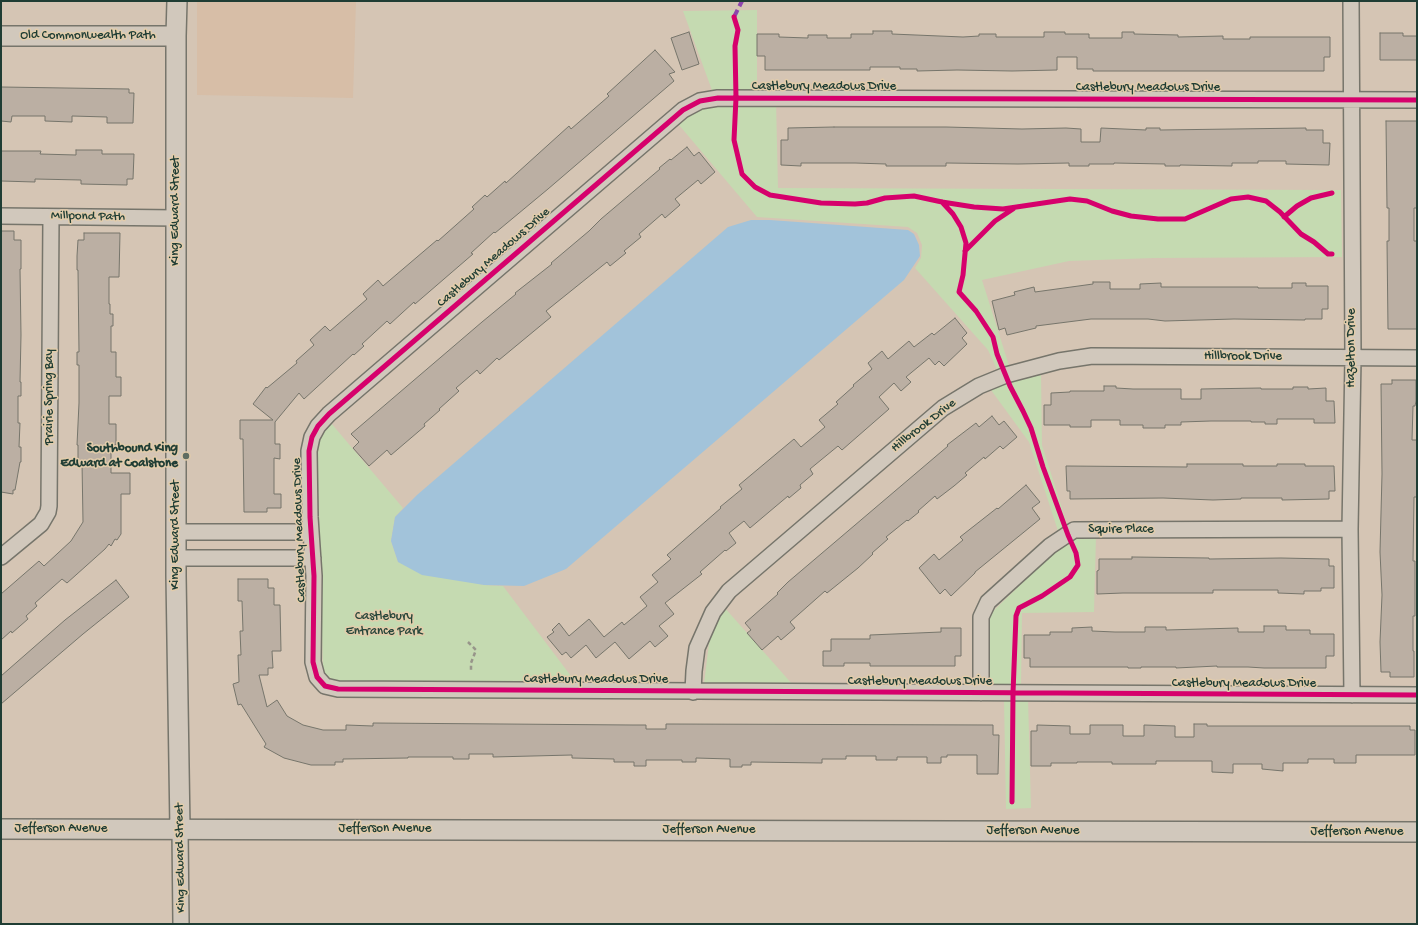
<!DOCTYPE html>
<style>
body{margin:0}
#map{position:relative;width:1418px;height:925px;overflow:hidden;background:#d5c5b4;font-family:"Gochi Hand",sans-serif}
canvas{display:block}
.frame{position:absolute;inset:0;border:2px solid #1f3d34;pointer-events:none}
</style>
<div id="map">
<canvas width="1418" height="925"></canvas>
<div class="frame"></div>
</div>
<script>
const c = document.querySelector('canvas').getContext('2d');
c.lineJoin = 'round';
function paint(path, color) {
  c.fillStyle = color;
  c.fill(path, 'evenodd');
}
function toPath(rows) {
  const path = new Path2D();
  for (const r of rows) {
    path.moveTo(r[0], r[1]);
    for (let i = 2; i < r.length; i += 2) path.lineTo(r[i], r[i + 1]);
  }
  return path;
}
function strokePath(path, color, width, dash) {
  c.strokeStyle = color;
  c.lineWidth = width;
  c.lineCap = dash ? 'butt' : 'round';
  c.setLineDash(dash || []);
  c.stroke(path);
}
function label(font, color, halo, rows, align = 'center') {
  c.font = font + ' "Gochi Hand",sans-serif';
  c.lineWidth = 3;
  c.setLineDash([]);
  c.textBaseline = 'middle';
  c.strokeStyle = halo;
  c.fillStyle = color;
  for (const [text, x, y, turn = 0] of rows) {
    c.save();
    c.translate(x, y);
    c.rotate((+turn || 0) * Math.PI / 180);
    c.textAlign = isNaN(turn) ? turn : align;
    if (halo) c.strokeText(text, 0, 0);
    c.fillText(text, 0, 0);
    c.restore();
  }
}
paint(toPath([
 [197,1,356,1,353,98,197,95]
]), '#d7bea7');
paint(toPath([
 [757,10,757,93,713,93,683,11],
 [721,100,776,101,778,188,1341,190,1342,257,1154,258,1069,261,982,280,1011,372,1000,376,988,350,915,268,921,258,922,245,917,233,908,227,757,217,679,125,676,119],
 [1041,375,1042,445,1068,527,1059,534,1029,442,991,390,1008,382],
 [331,423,403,508,395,517,391,541,398,562,484,585,503,586,577,684,340,687,323,671,317,452,319,439,324,428],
 [1075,532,1096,535,1094,612,1022,613,1021,686,986,688,986,618],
 [724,607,793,685,704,684,710,635],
 [1028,698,1031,808,1006,809,1004,699]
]), '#c5dab1');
paint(toPath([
 [751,220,770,220,908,230,914,234,919,245,920,256,904,280,566,569,524,586,484,585,422,575,398,562,391,541,395,517,417,495,728,227]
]), '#a2c3da');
const building = toPath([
 [873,31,892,31,892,34,963,37,979,36,979,34,996,34,996,37,1044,37,1044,32,1065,32,1065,34,1089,34,1089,38,1122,38,1122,32,1134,32,1134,34,1178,35,1178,37,1223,36,1223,39,1250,39,1250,37,1330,37,1330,57,1324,57,1324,71,1093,71,1093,69,1077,69,1077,57,1057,57,1057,70,1012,71,957,70,917,71,917,69,900,69,900,67,870,67,870,70,765,70,765,56,757,56,757,34,779,34,779,37,808,38,808,35,827,35,827,38,851,38,851,34,873,34,873,31],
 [689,32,699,64,682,70,671,38,689,32],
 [1380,33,1403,33,1403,36,1417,36,1417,60,1380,60,1380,33],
 [655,50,675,72,669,74,674,81,548,189,495,233,494,232,471,253,473,254,415,304,414,302,390,324,387,321,362,344,364,346,354,355,353,354,304,399,299,393,275,422,275,444,280,444,280,459,274,458,274,494,281,494,281,508,267,508,267,512,244,512,243,439,240,439,240,420,273,420,253,404,266,387,267,388,297,363,296,361,314,345,310,340,325,326,330,331,367,299,363,294,378,280,383,286,437,240,438,241,474,209,472,207,485,195,487,197,505,181,506,183,569,126,571,129,609,96,607,94,655,50],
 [1,87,129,89,129,93,134,93,133,123,107,123,107,117,72,116,72,122,45,121,45,116,12,116,11,122,1,121,1,87],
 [1386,121,1417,121,1417,208,1414,208,1414,241,1417,241,1417,329,1388,329,1387,241,1389,241,1389,208,1387,208,1386,121],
 [834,127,946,127,1022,129,1066,128,1081,129,1081,142,1100,142,1101,128,1146,130,1146,128,1160,128,1160,130,1306,128,1306,130,1323,130,1323,143,1330,143,1329,165,1286,164,1286,161,1258,161,1258,163,1232,163,1232,166,1180,165,1180,166,1165,166,1165,164,1114,163,1114,164,1089,164,1089,166,1069,166,1069,163,1018,164,946,163,946,166,886,166,886,164,855,163,801,163,801,166,781,165,781,140,788,140,788,128,834,127],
 [687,147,694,156,699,152,715,172,701,184,698,180,675,199,680,205,665,218,662,214,639,234,641,237,624,251,626,253,610,266,607,262,546,311,551,317,499,360,497,358,480,374,477,370,456,388,459,391,439,409,440,410,424,424,425,426,391,455,387,450,369,466,353,448,359,442,351,434,482,322,516,294,515,293,552,264,551,263,589,231,601,219,660,169,659,168,670,159,671,160,687,147],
 [76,150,102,150,102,154,134,154,133,179,127,179,127,185,81,184,81,180,35,179,35,182,1,181,1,151,41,151,40,154,76,155,76,150],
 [1,231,14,231,14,240,21,240,21,269,20,269,21,335,20,382,21,382,21,396,18,396,18,423,20,423,19,447,21,447,21,462,20,462,15,490,13,490,13,494,1,492,1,231],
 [84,233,120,233,119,277,109,277,109,304,110,304,110,314,113,314,113,326,111,326,111,352,116,352,116,377,121,377,121,396,109,396,109,424,116,424,116,445,111,445,111,473,130,473,130,494,121,494,121,534,117,540,115,539,111,546,109,544,105,549,67,583,62,579,35,603,37,606,26,616,28,619,12,633,11,631,1,640,1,594,39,561,44,566,71,541,83,522,82,462,78,462,78,445,77,445,79,403,79,365,77,365,77,352,79,352,78,270,77,270,77,256,78,240,84,240,84,233],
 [1093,282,1110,282,1110,289,1140,289,1140,284,1161,283,1161,287,1258,287,1258,288,1292,288,1292,283,1306,283,1306,286,1328,286,1328,309,1322,309,1322,319,1305,319,1305,320,1234,319,1165,321,1148,319,1091,319,1036,326,1036,328,1007,335,1005,328,999,330,992,301,1015,295,1014,292,1034,287,1035,292,1093,284,1093,282],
 [955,318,967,333,962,338,967,344,944,366,939,361,935,365,929,358,906,377,911,382,901,391,894,383,879,397,889,409,842,450,838,446,810,469,813,474,800,485,801,488,789,498,788,496,750,528,744,521,729,533,736,543,726,551,725,550,700,572,702,574,665,603,674,614,659,626,668,636,655,647,650,641,629,659,615,642,596,658,586,645,571,658,566,652,562,655,547,637,554,632,552,630,559,623,569,636,589,619,604,637,622,622,624,625,647,606,640,597,658,582,652,575,671,559,667,555,721,508,720,507,742,489,739,485,794,439,801,447,825,427,819,420,838,404,836,402,854,386,853,385,872,369,868,363,882,351,888,359,909,341,914,347,932,333,934,335,955,318],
 [1392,380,1416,380,1416,401,1415,406,1413,406,1412,440,1417,440,1417,497,1414,497,1413,561,1415,561,1415,616,1413,616,1413,651,1414,651,1414,677,1390,677,1390,672,1381,672,1380,642,1382,595,1380,552,1382,474,1381,384,1392,384,1392,380],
 [1104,386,1116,386,1116,388,1133,389,1181,389,1181,399,1201,399,1201,389,1261,388,1261,389,1293,389,1293,387,1308,387,1308,389,1326,388,1326,401,1334,401,1335,423,1314,423,1314,419,1277,419,1277,424,1265,424,1265,422,1251,422,1251,421,1211,421,1181,422,1181,425,1165,425,1165,428,1143,428,1143,425,1120,425,1120,420,1091,420,1091,427,1070,427,1070,425,1044,425,1044,405,1051,405,1051,393,1070,392,1070,391,1104,391,1104,386],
 [992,416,999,425,1004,421,1017,437,1003,449,1000,446,985,459,984,457,965,473,967,475,954,486,937,499,935,496,918,511,919,512,908,521,907,520,886,537,888,539,872,553,873,554,858,568,827,593,825,591,790,622,795,628,781,640,778,636,762,650,747,633,751,630,745,623,778,594,777,593,788,582,948,446,947,445,976,423,979,427,992,416],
 [1187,464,1243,464,1243,466,1277,466,1277,464,1305,464,1305,466,1334,466,1335,491,1329,491,1329,499,1282,500,1282,498,1241,498,1241,499,1213,500,1163,498,1070,499,1070,491,1067,491,1066,466,1187,467,1187,464],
 [1026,485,1040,502,1032,508,1040,519,975,572,975,573,951,596,945,589,940,594,919,568,934,554,939,560,963,540,960,537,997,508,998,509,1026,485],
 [1132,557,1209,558,1209,559,1281,558,1329,559,1329,566,1334,566,1334,588,1321,588,1321,591,1304,591,1304,594,1278,593,1278,590,1213,590,1213,593,1123,593,1097,594,1097,571,1099,570,1099,559,1132,559,1132,557],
 [238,579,268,579,268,588,274,588,274,605,280,605,281,651,272,651,273,668,268,668,268,675,259,675,267,707,277,700,287,716,303,725,323,730,346,730,346,725,373,726,373,723,632,725,646,725,646,729,666,729,666,724,993,725,993,735,999,735,998,774,977,774,977,755,947,755,947,757,941,757,941,763,927,763,927,757,897,757,897,760,876,760,876,756,846,756,846,759,822,759,822,763,751,762,751,765,742,765,742,767,730,767,730,759,696,758,696,762,682,762,682,760,646,760,646,766,634,766,634,762,614,762,614,759,572,758,572,755,493,757,493,754,469,754,469,759,453,759,453,757,408,757,408,758,343,759,343,762,335,762,335,765,311,765,284,758,264,747,266,744,241,704,238,705,233,684,239,682,238,655,241,655,240,631,243,631,242,601,238,601,238,579],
 [116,580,129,597,83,634,1,704,1,676,65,620,116,580],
 [1264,626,1286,626,1286,630,1310,630,1310,634,1334,634,1334,656,1326,656,1326,668,1264,668,1248,667,1217,667,1217,666,1176,668,1176,667,1141,667,1141,668,1128,668,1128,667,1030,667,1030,658,1024,658,1024,635,1050,635,1050,632,1072,632,1072,628,1092,627,1092,631,1115,632,1145,632,1145,627,1166,627,1166,630,1238,628,1238,632,1264,632,1264,626],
 [941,628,961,628,961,656,955,656,955,666,870,666,870,663,844,663,844,666,823,666,823,651,831,651,831,639,870,639,870,635,941,632,941,628],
 [1194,724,1207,724,1207,726,1410,726,1410,730,1415,730,1415,755,1356,755,1356,763,1334,763,1334,759,1308,759,1308,763,1283,763,1283,771,1262,769,1262,764,1233,764,1233,773,1212,772,1212,761,1156,761,1156,764,1112,764,1112,762,1077,762,1077,763,1051,763,1051,766,1031,766,1031,731,1037,731,1037,725,1070,726,1070,734,1090,734,1090,725,1123,725,1123,736,1144,736,1144,725,1175,726,1175,737,1194,737,1194,724]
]);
paint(building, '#bbafa3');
strokePath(building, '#76756b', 1);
const minor = toPath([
 [1351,1,1353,358,1350,529,1352,695],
 [1417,100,718,98,700,101,683,110,329,414,318,426,312,437,309,451,310,517,314,576,313,662,317,677,325,686,338,689,1417,695],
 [1,216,176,218],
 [176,532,310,532],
 [1,557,41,524,48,512,49,506,51,217],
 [176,558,313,558],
 [693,692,694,671,697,648,713,612,729,591,943,408,979,386,1006,375,1059,361,1092,356,1417,358],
 [981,693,981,617,988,602,1050,546,1074,530,1350,529],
 [180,829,181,924]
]);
const tertiary = toPath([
 [177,1,176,36,176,576,180,829],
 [1,36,176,36],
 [1,829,1417,832]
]);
strokePath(minor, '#76756b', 18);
strokePath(tertiary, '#76756b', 22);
strokePath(toPath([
 [468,642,476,650,471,663,471,671]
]), '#97958a', 2.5, [4, 3]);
strokePath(minor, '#d1c8bc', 15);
strokePath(tertiary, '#d1c8bc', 19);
strokePath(toPath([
 [734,17,742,1]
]), '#8e44ad', 4, [8, 4]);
strokePath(toPath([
 [734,17,738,30,735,46,736,98,734,140,742,174,755,187,770,195,821,203,855,204,867,203,885,198,914,196,942,202,974,207,1003,209,1070,199,1087,201,1112,211,1131,216,1158,219,1185,219,1231,199,1248,197,1266,201,1280,212,1301,234,1314,242,1328,254,1332,254],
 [1417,100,718,98,700,101,683,110,329,414,318,426,312,437,309,451,310,517,314,576,313,662,317,677,325,686,338,689,1417,695],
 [942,202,953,214,961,227,966,243,963,275,959,292,976,311,993,337,997,354,1010,386,1023,411,1031,428,1043,467,1068,535,1076,553,1078,565,1070,577,1042,596,1019,608,1016,616,1013,693,1012,802],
 [1284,217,1297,206,1311,198,1332,193],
 [965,251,995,221,1013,209]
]), '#d6006c', 5);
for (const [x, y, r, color] of [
 [186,456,4,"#5f6d61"]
]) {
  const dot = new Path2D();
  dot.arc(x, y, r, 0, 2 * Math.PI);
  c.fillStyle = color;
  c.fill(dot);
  strokePath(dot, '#e2ccab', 1.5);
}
label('13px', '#1f3d34', '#e2ccab', [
 ["Old Commonwealth Path",88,36],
 ["Castlebury Meadows Drive",824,87],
 ["Castlebury Meadows Drive",1148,88],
 ["King Edward Street",176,211,-90],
 ["Millpond Path",88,217,1],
 ["Castlebury Meadows Drive",494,258,-41],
 ["Hazelton Drive",1352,348,-90],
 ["Hillbrook Drive",1243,357],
 ["Prairie Spring Bay",50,397,-90],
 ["Hillbrook Drive",924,426,-38],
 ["Castlebury Meadows Drive",300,530,-92],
 ["Squire Place",1121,530],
 ["King Edward Street",176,535,-90],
 ["Castlebury Meadows Drive",596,680],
 ["Castlebury Meadows Drive",920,682],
 ["Castlebury Meadows Drive",1244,684],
 ["Jefferson Avenue",61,829],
 ["Jefferson Avenue",385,829],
 ["Jefferson Avenue",709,830],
 ["Jefferson Avenue",1033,831],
 ["Jefferson Avenue",1357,832],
 ["King Edward Street",181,858,-91]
]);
label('bold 13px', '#1f3d34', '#e2ccab', [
 ["Southbound King",178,449],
 ["Edward at Coalstone",178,464]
], 'right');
label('13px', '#27463a', '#e2ccab', [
 ["Castlebury",384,617],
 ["Entrance Park",384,632]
]);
</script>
